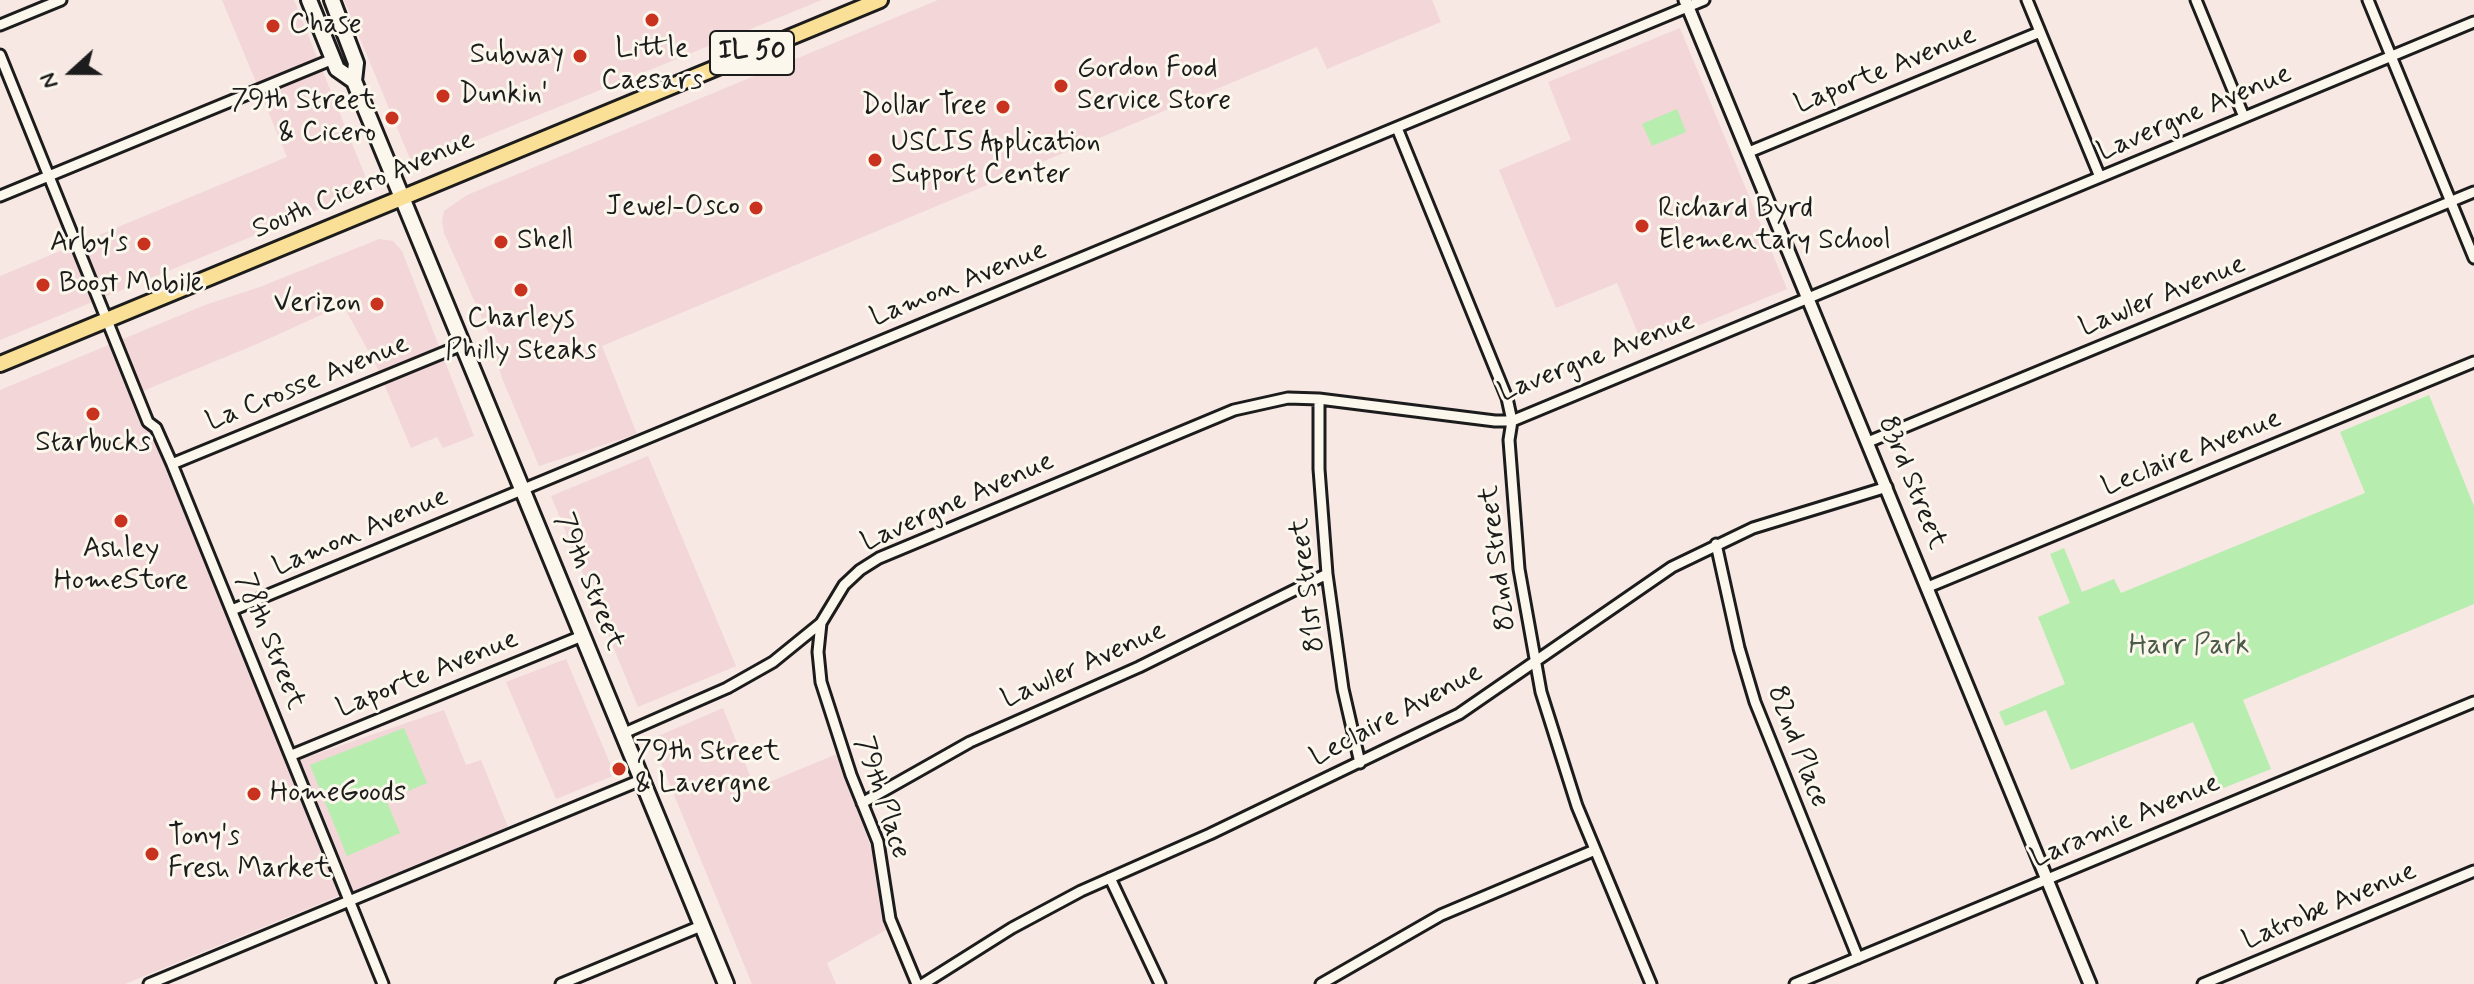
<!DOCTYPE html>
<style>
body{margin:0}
#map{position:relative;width:2474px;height:984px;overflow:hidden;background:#f7e8e3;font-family:Mynerve,sans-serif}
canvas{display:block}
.north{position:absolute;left:32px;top:32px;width:80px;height:80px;-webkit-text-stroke:6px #fbf7ec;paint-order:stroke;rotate:249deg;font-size:22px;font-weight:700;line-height:32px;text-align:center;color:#1c1c1c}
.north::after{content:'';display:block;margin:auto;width:28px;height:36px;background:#1c1c1c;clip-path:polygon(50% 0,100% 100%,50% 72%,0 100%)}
</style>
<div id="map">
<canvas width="2474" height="984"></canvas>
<div class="north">N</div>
</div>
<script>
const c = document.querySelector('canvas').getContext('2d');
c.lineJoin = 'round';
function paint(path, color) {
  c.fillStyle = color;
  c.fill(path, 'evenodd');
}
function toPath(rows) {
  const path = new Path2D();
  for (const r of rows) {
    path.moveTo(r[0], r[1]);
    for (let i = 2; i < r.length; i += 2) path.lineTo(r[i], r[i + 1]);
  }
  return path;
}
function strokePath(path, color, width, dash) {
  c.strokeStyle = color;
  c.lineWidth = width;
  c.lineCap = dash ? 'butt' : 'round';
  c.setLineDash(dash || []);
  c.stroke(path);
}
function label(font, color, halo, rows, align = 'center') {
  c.font = font + ' Mynerve,sans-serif';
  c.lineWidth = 6;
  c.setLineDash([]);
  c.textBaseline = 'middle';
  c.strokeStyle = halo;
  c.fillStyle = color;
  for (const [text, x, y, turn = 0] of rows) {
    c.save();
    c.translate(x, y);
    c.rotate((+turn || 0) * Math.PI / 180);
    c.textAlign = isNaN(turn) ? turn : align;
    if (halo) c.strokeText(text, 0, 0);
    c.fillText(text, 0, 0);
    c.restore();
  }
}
paint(toPath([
 [222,0,294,0,370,188,0,340,0,276,287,157],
 [344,0,822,0,413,166],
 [938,0,1432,0,1441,22,1327,69,1317,47,602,346,637,434,539,466,502,378,490,336,444,233,442,221,444,211,467,195],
 [1680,28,1787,289,1644,348,1617,283,1556,308,1499,170,1571,140,1548,82],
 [379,239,393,241,402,251,474,436,443,448,437,437,411,448,376,365,343,305,257,344,138,393,223,604,346,893,125,984,0,984,0,390,205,305,260,287],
 [648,456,736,666,638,707,551,496],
 [566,659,615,775,556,799,506,682],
 [723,708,755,788,837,754,872,850,886,930,827,963,836,984,752,984,651,739],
 [444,710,466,765,481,760,508,827,353,891,299,760]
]), '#f2d6d8');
paint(toPath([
 [1677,109,1686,132,1652,146,1642,124],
 [2429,395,2474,506,2474,604,2243,700,2271,769,2221,789,2193,722,2071,770,2046,710,2005,726,1999,712,2065,684,2038,617,2070,603,2050,554,2064,548,2082,592,2114,579,2121,593,2365,493,2340,432],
 [404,728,427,783,386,800,400,833,347,856,310,765]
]), '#b7edaf');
const minor = toPath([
 [2027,0,2100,177],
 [2196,0,2244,117],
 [2368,0,2474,258],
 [0,25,61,0],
 [0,55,148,422,156,428,172,464,383,984],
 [1397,128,1507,398,1512,421,1509,440,1519,569,1541,692,1577,806,1651,984],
 [1749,152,2040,32],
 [0,196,333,59],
 [1319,399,1319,469,1327,574,1343,689,1360,763],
 [1868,442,2474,192],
 [172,464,462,345],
 [1716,544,1739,648,1755,702,1858,958],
 [1928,587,2474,362],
 [232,610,1704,0],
 [821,623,818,652,821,682,851,775,878,842,890,919,917,984],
 [622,734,727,688,773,662,821,623,844,585,860,570,879,558,1234,410,1288,398,1319,399,1495,421,1512,421,2474,22],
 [292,755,582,636],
 [862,803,970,742,1139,667,1327,574],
 [1110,878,1160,984],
 [149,984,641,780],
 [561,984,701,926],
 [923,984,1012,928,1081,891,1210,834,1459,714,1672,567,1753,528,1887,487],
 [1321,984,1441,915,1595,850],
 [1795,984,2474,702],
 [2203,984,2474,871]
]);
const tertiary = toPath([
 [1685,0,2090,984]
]);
const secondary = toPath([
 [309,0,337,69,354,81],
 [332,0,356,63,354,81,726,984]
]);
const primary = toPath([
 [0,364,880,0]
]);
strokePath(minor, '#1c1c1c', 15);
strokePath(tertiary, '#1c1c1c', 17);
strokePath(secondary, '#1c1c1c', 20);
strokePath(primary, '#1c1c1c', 20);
strokePath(minor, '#fbf7ec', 9);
strokePath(tertiary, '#fbf7ec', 11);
strokePath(secondary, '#fbf7ec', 14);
strokePath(primary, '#fadf96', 14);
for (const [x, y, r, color] of [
 [652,20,8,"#c8321e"],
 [273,26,8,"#c8321e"],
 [580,56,8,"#c8321e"],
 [1061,86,8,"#c8321e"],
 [443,96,8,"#c8321e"],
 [1003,107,8,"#c8321e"],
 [392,118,8,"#c8321e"],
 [875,160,8,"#c8321e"],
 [756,208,8,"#c8321e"],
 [1642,226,8,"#c8321e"],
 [501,242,8,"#c8321e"],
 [144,244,8,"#c8321e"],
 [43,285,8,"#c8321e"],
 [521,290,8,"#c8321e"],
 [377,304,8,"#c8321e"],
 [93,414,8,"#c8321e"],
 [121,521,8,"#c8321e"],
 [619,769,8,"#c8321e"],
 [254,794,8,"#c8321e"],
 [152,854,8,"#c8321e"]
]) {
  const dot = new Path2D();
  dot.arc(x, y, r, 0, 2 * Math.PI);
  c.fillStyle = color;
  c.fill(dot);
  strokePath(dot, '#fbf7ec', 3);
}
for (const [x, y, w] of [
 [752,53,84]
]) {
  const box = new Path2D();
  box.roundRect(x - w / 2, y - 22, w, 44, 6);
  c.fillStyle = '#fbf7ec';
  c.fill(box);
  strokePath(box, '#1c1c1c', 2);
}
label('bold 26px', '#1c1c1c', null, [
 ["IL 50",752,53]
]);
label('28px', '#1c1c1c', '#fbf7ec', [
 ["Chase",289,26],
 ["Little",652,50,"center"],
 ["Caesars",652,82,"center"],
 ["Subway",564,56,"right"],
 ["Gordon Food",1077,70],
 ["Service Store",1077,102],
 ["Dunkin'",459,96],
 ["79th Street",376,102,"right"],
 ["& Cicero",376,134,"right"],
 ["Dollar Tree",987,107,"right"],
 ["USCIS Application",891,144],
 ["Support Center",891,176],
 ["Jewel-Osco",740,208,"right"],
 ["Richard Byrd",1658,210],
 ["Elementary School",1658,242],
 ["Shell",517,242],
 ["Arby's",128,244,"right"],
 ["Boost Mobile",59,285],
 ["Verizon",361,304,"right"],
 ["Charleys",521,320,"center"],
 ["Philly Steaks",521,352,"center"],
 ["Starbucks",93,444,"center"],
 ["Ashley",121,550,"center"],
 ["HomeStore",121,582,"center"],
 ["79th Street",635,753],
 ["& Lavergne",635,785],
 ["HomeGoods",270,794],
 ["Tony's",168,838],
 ["Fresh Market",168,870]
], 'left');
label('28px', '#1c1c1c', '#fbf7ec', [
 ["Laporte Avenue",1886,71,-22],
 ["Lavergne Avenue",2195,114,-23],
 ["South Cicero Avenue",364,186,-23],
 ["Lamon Avenue",959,285,-22],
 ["Lawler Avenue",2163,297,-22],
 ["Lavergne Avenue",1597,358,-21],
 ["La Crosse Avenue",308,384,-22],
 ["Leclaire Avenue",2192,454,-22],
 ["83rd Street",1911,483,68],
 ["Lavergne Avenue",958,503,-24],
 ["Lamon Avenue",361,533,-23],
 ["82nd Street",1499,558,-97],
 ["79th Street",588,582,68],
 ["81st Street",1309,585,-97],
 ["78th Street",269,642,68],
 ["Lawler Avenue",1084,666,-24],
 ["Laporte Avenue",428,675,-22],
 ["Leclaire Avenue",1397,716,-28],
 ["82nd Place",1797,747,69],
 ["79th Place",881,798,72],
 ["Laramie Avenue",2126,822,-23],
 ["Latrobe Avenue",2330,907,-23]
]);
label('28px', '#4a5b48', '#fbf7ec', [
 ["Harr Park",2189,647]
]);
</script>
